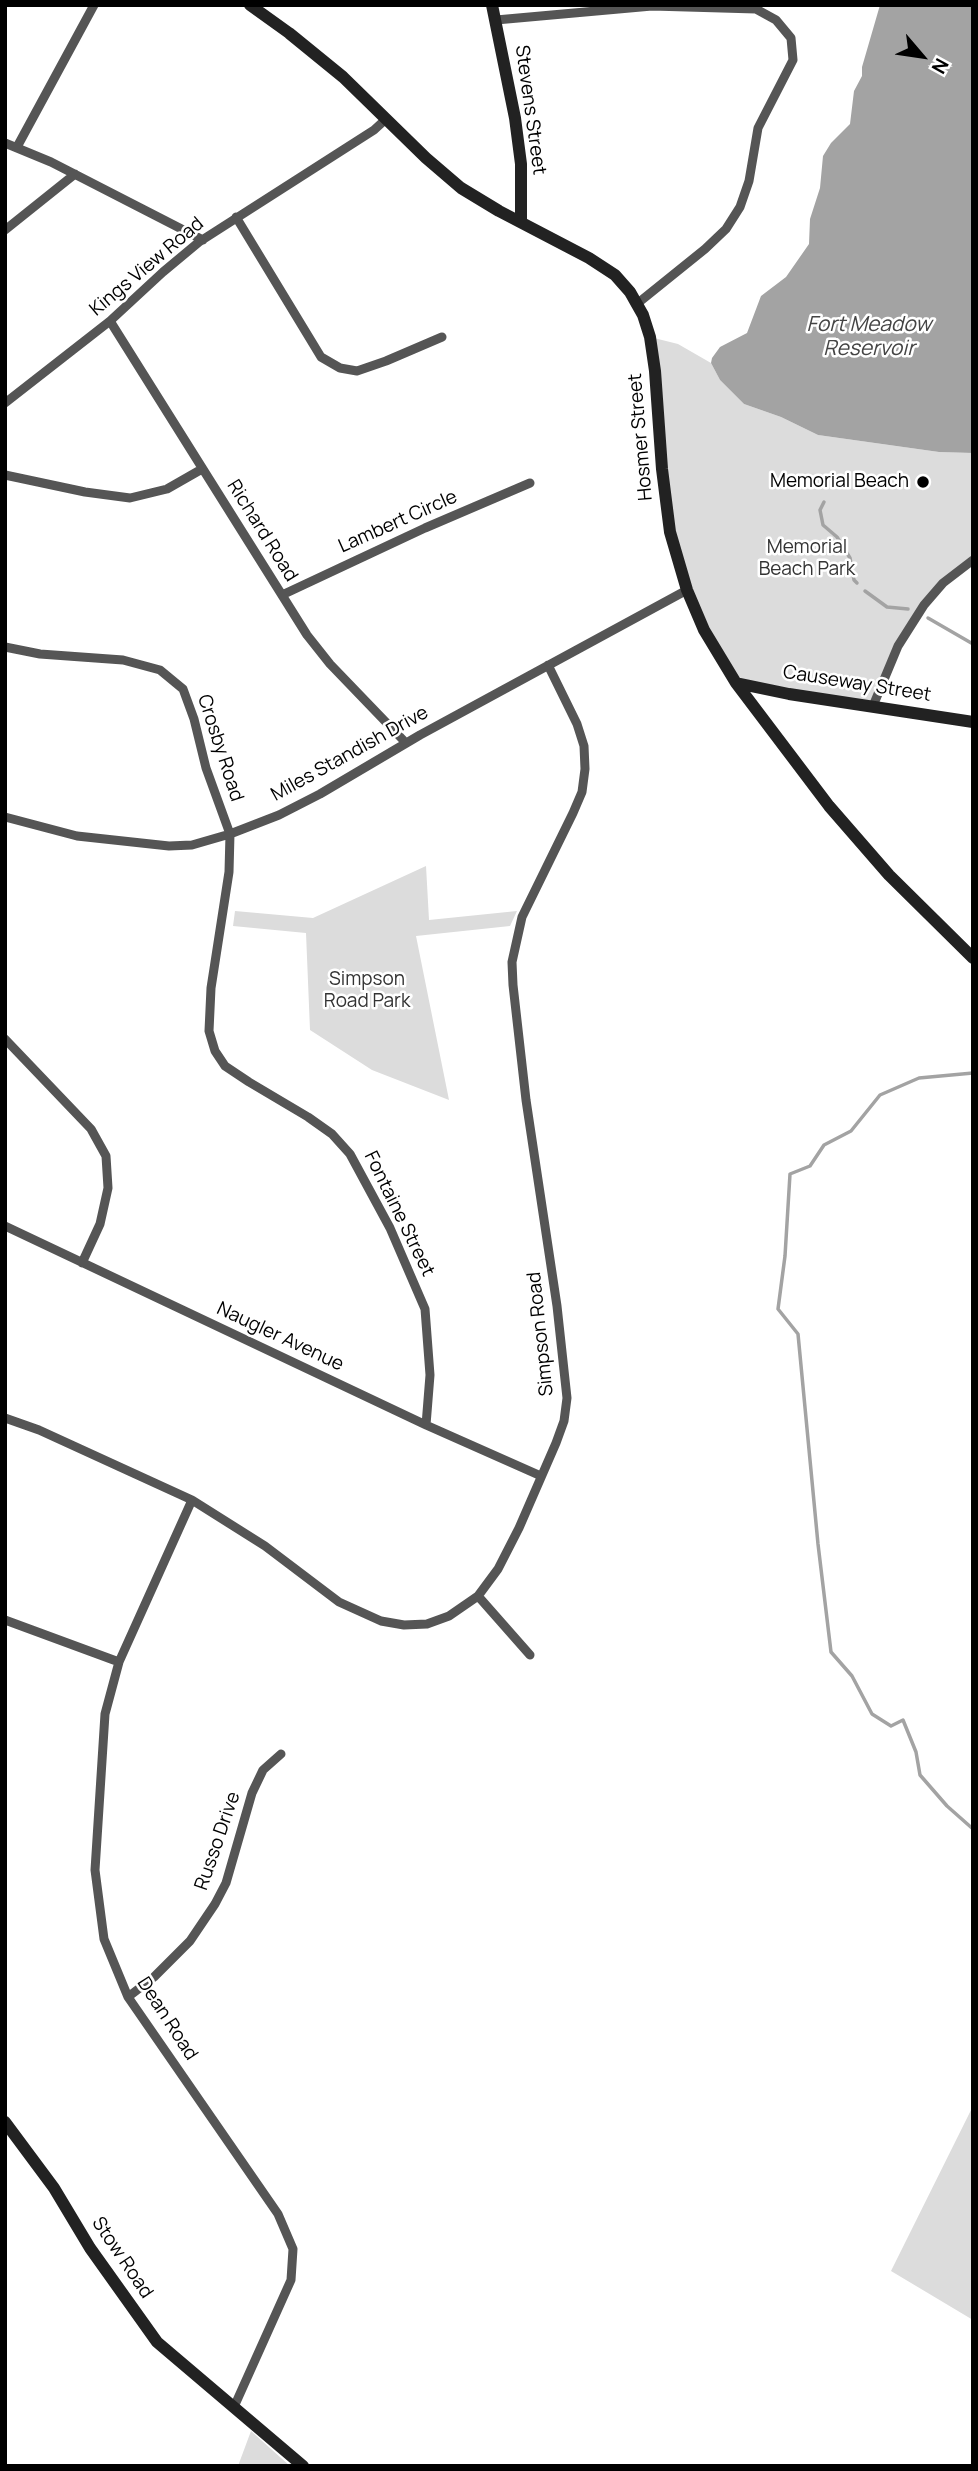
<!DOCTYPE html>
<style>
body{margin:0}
#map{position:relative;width:978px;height:2471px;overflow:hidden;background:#fff;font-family:Manrope,sans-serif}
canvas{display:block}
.frame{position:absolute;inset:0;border:7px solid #000;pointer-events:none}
.north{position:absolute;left:887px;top:21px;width:70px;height:70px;-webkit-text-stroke:5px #fff;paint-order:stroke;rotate:119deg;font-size:19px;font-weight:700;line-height:28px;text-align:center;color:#000}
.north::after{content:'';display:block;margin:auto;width:24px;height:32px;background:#000;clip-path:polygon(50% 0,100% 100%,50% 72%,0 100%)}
</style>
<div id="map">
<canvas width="978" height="2471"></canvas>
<div class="frame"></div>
<div class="north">N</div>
</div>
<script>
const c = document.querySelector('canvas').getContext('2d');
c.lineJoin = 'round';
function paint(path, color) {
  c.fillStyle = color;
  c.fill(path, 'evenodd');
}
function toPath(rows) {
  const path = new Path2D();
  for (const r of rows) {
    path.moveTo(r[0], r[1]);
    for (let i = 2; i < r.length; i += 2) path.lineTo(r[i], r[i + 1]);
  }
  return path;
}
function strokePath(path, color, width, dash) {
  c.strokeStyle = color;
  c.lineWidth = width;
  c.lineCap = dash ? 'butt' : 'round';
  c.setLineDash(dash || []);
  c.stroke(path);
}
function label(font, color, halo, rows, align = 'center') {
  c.font = font + ' Manrope,sans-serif';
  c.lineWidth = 5;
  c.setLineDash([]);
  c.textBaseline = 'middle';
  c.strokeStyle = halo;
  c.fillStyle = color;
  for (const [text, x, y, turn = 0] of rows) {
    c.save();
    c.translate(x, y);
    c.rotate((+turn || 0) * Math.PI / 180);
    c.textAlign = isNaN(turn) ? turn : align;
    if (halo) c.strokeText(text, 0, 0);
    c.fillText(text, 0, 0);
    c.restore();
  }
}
paint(toPath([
 [650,337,678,344,711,363,720,380,744,404,781,417,818,435,939,452,973,453,973,560,954,574,905,633,873,706,736,683,679,568],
 [426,866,429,920,517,911,510,926,416,936,449,1100,372,1070,310,1030,306,933,233,926,235,911,313,918],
 [973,2106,973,2320,891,2271],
 [251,2431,290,2466,238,2466]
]), '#dcdcdc');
paint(toPath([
 [880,5,973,5,973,453,939,452,818,435,781,417,744,404,720,380,711,363,712,358,720,347,747,333,761,296,786,277,809,244,810,219,820,188,823,156,831,143,850,124,854,91,862,76,862,67]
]), '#a3a3a3');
strokePath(toPath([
 [824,502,820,510,823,525,837,537,850,558,854,580,857,583],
 [865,591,887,607,908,609],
 [928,618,973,644],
 [973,1073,919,1078,880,1095,851,1131,824,1145,810,1166,790,1174,785,1256,778,1309,798,1334,818,1544,831,1652,852,1676,872,1714,891,1726,903,1720,916,1752,920,1775,947,1806,973,1829]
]), '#a3a3a3', 3.5);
strokePath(toPath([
 [496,20,652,6,756,9,776,20,791,38,793,60,758,128,749,181,740,207,726,229,705,249,638,303],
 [5,143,51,162,203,240],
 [17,147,94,5],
 [236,217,321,357,340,368,357,371,386,361,442,337],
 [5,230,75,174],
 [110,321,307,635,330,664,406,743],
 [5,403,110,321,163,272,199,242,374,130,386,119],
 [5,475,85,492,130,498,167,489,202,469],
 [282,595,425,528,530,483],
 [5,647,40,654,123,660,160,670,183,689,194,719,206,768,230,834,229,872,211,988,209,1031,215,1051,225,1066,249,1082,308,1117,332,1134,350,1154,390,1228,425,1309,430,1375,426,1425],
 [873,706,898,646,924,605,943,583,973,560],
 [5,817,77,836,169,846,192,845,230,834,279,815,320,794,420,735,687,590],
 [5,1039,91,1129,106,1156,108,1188,100,1224,82,1263],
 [5,1226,426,1425,541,1476],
 [5,1418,39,1430,192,1500,265,1546,339,1602,381,1621,404,1625,427,1624,449,1616,478,1596,498,1569,519,1528,556,1443,564,1421,567,1398,557,1306,526,1100,513,985,512,962,522,917,573,813,582,792,585,769,584,746,577,724,548,665],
 [192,1500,119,1662,105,1714,95,1870,104,1939,128,1997,278,2214,293,2249,291,2280,234,2407],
 [478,1596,530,1655],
 [5,1620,119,1662],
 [128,1997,154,1977,190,1941,215,1904,226,1883,252,1793,263,1770,281,1754]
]), '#555', 9);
strokePath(toPath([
 [250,5,289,33,343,77,426,158,461,188,499,211,589,258,615,275,630,292,643,315,650,337,655,371,662,469,670,532,687,590,704,630,736,683,829,806,889,875,973,958],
 [492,5,515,118,521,164,521,222],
 [736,683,789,694,973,722],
 [5,2122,54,2188,90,2248,157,2342,303,2466]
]), '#222', 12);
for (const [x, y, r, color] of [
 [923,482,7,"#000"]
]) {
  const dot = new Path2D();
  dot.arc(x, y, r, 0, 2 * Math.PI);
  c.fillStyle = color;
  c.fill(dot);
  strokePath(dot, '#fff', 2.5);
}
label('19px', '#000', '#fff', [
 ["Stevens Street",530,110,82],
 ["Kings View Road",147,267,-40],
 ["Hosmer Street",641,437,-95],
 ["Lambert Circle",398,522,-24],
 ["Richard Road",262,531,58],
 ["Causeway Street",857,684,9],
 ["Crosby Road",220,748,72],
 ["Miles Standish Drive",350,754,-29],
 ["Fontaine Street",399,1214,64],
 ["Simpson Road",541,1334,-96],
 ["Naugler Avenue",280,1337,25],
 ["Russo Drive",218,1841,-71],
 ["Dean Road",167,2019,57],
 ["Stow Road",122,2258,56]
]);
label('19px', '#000', '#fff', [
 ["Memorial Beach",909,482]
], 'right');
label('19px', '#333', '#fff', [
 ["Memorial",807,548],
 ["Beach Park",807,570],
 ["Simpson",367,980],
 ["Road Park",367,1002]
]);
label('italic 21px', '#444', '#fff', [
 ["Fort Meadow",869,325],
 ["Reservoir",869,349]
]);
</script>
